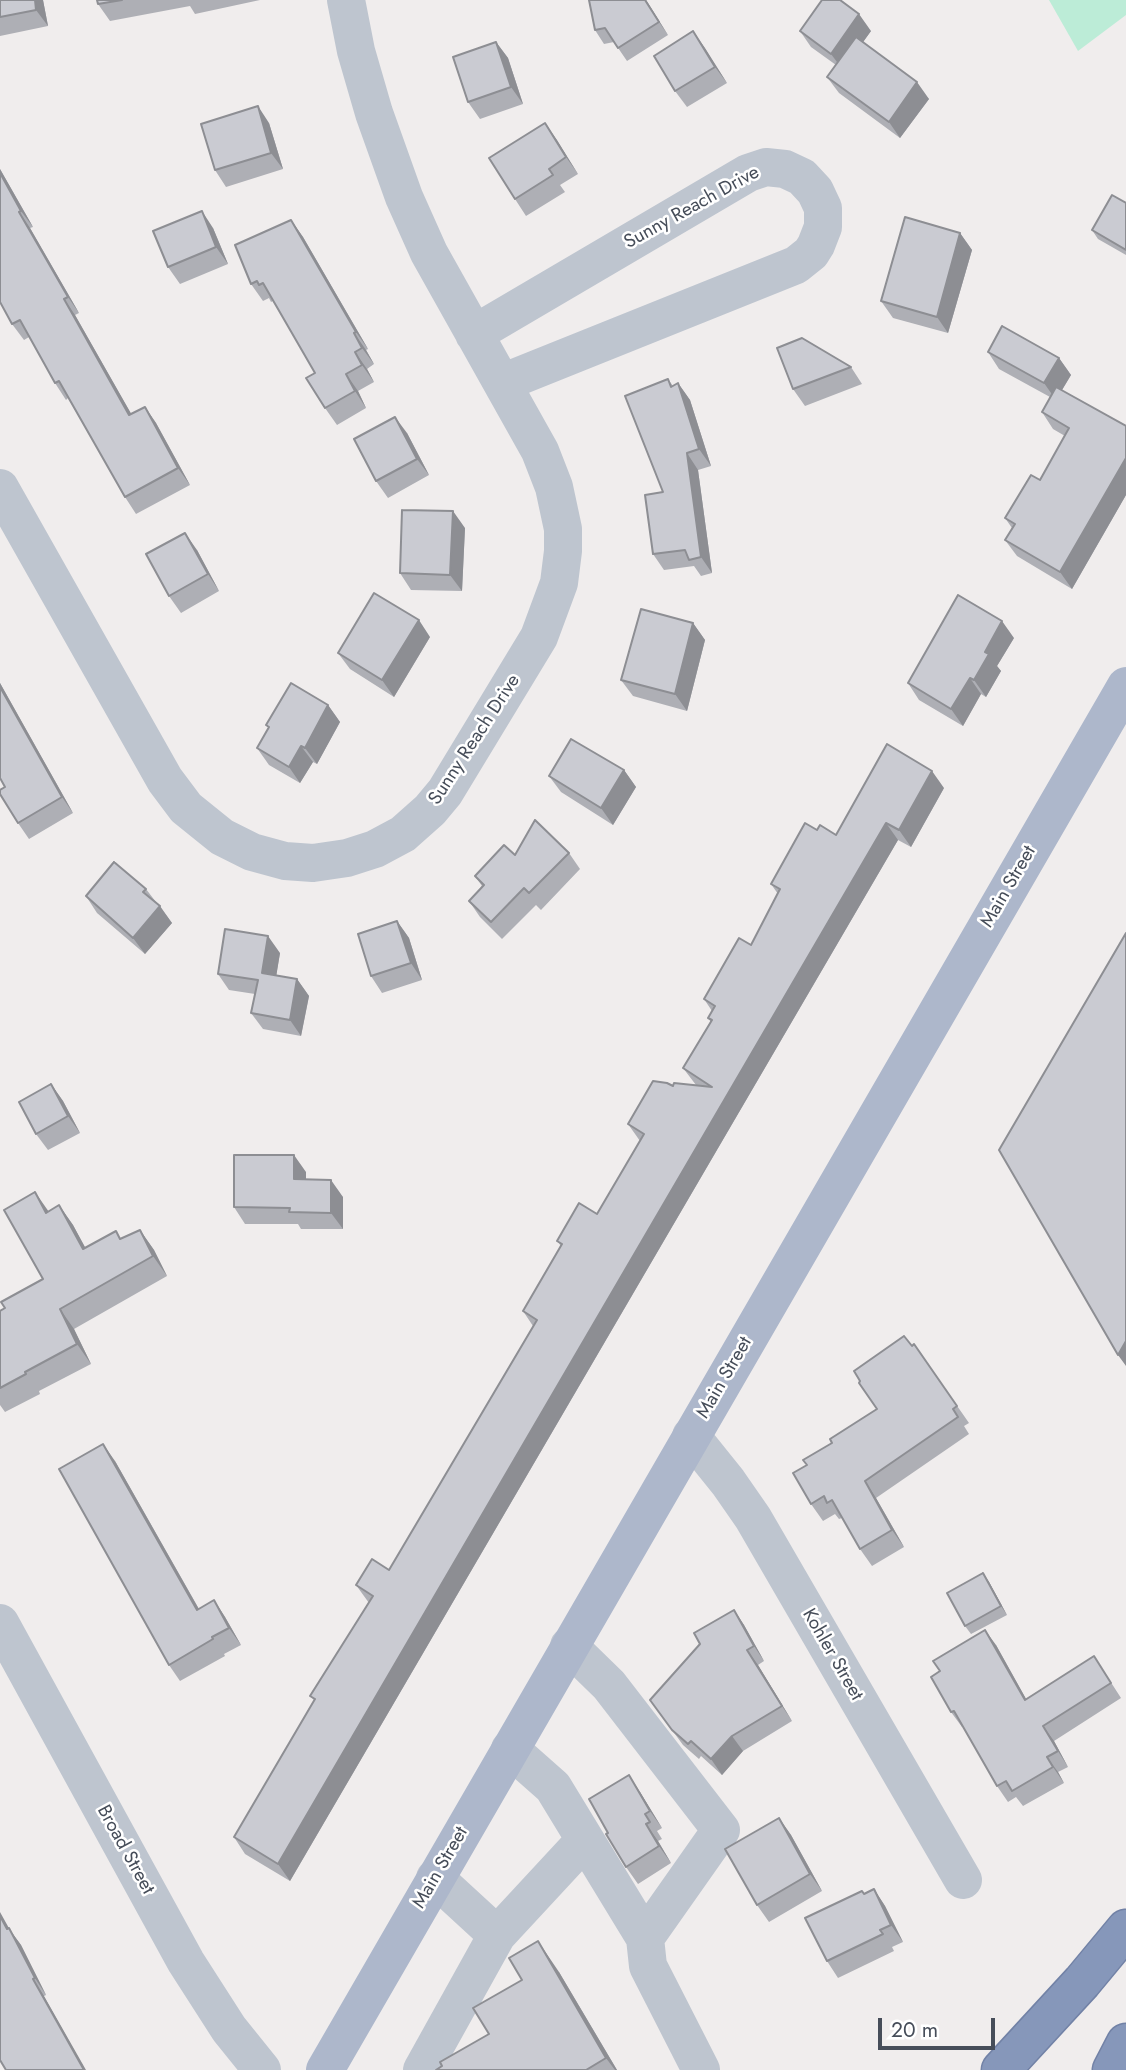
<!DOCTYPE html>
<style>
body{margin:0}
#map{position:relative;width:1126px;height:2070px;overflow:hidden;background:#f0eded;font-family:Jost,sans-serif}
canvas{display:block}
.scale{position:absolute;left:878px;top:2018px;width:117px;height:32px;box-sizing:border-box;border:4px solid #464d59;border-top:0;padding-left:9px;font-size:21px;line-height:24px;white-space:nowrap;color:#464d59;-webkit-text-stroke:5px #fff;paint-order:stroke}
</style>
<div id="map">
<canvas width="1126" height="2070"></canvas>
<div class="scale">20 m</div>
</div>
<script>
const c = document.querySelector('canvas').getContext('2d');
c.lineJoin = 'round';
function paint(path, color) {
  c.fillStyle = color;
  c.fill(path, 'evenodd');
}
function toPath(rows) {
  const path = new Path2D();
  for (const r of rows) {
    path.moveTo(r[0], r[1]);
    for (let i = 2; i < r.length; i += 2) path.lineTo(r[i], r[i + 1]);
  }
  return path;
}
function strokePath(path, color, width, dash) {
  c.strokeStyle = color;
  c.lineWidth = width;
  c.lineCap = dash ? 'butt' : 'round';
  c.setLineDash(dash || []);
  c.stroke(path);
}
function label(font, color, halo, rows, align = 'center') {
  c.font = font + ' Jost,sans-serif';
  c.lineWidth = 5;
  c.setLineDash([]);
  c.textBaseline = 'middle';
  c.strokeStyle = halo;
  c.fillStyle = color;
  for (const [text, x, y, turn = 0] of rows) {
    c.save();
    c.translate(x, y);
    c.rotate((+turn || 0) * Math.PI / 180);
    c.textAlign = isNaN(turn) ? turn : align;
    if (halo) c.strokeText(text, 0, 0);
    c.fillText(text, 0, 0);
    c.restore();
  }
}
paint(toPath([
 [1049,0,1126,0,1126,15,1078,51]
]), '#bcecd7');
const highway = toPath([
 [1001,2070,1082,1982,1126,1929],
 [1112,2070,1126,2043]
]);
strokePath(highway, '#7282a6', 41);
strokePath(toPath([
 [474,334,748,173,766,167,785,169,802,177,815,191,823,208,823,227,816,245,811,253,796,265,502,383],
 [0,488,165,780,186,808,222,837,252,852,285,861,313,863,347,858,375,849,403,834,430,810,445,792,539,637,559,583,563,551,563,529,554,487,540,451,429,253,404,197,374,113,356,51,346,0],
 [691,1436,728,1482,753,1518,963,1880],
 [0,1623,186,1962,229,2029,262,2070],
 [569,1646,609,1685,721,1830,645,1938,648,1966,701,2070],
 [510,1749,553,1787,645,1938],
 [497,1935,585,1840],
 [422,2070,497,1935,435,1878]
]), '#bec5cf', 38);
strokePath(toPath([
 [325,2070,1126,686]
]), '#adb7cb', 38);
strokePath(highway, '#8697ba', 38);
paint(toPath([
 [0,0,43,0,48,26,0,36],
 [97,0,260,0,195,14,190,6,110,21,98,4],
 [589,0,646,0,668,35,627,61,614,42,604,44,595,30],
 [693,31,727,83,687,107,675,91],
 [800,31,871,31,863,42,929,99,900,138,839,93,827,77,836,65,811,47],
 [496,42,508,58,523,104,480,119,468,102],
 [269,123,283,169,226,187,215,170],
 [545,123,578,174,560,185,565,192,526,216,515,199],
 [0,169,33,227,30,228,79,313,75,315,131,414,145,407,156,423,190,485,136,514,125,497,68,398,66,400,55,383,29,337,24,340,12,324],
 [1126,203,1126,255,1098,239,1092,230],
 [291,220,303,237,368,349,366,350,374,364,367,369,374,382,358,391,366,408,337,425,325,408,315,373,273,301,271,302,269,298,263,301,251,284],
 [213,228,228,264,180,284,168,267],
 [960,233,972,250,948,333,893,318,881,301],
 [988,352,1059,358,1071,375,1062,390,1126,426,1126,495,1072,589,1017,556,1005,540,1012,528,1005,518,1040,480,1065,436,1053,429,1042,412,1050,397,999,369],
 [851,367,862,384,805,406,793,389],
 [668,379,673,386,678,383,690,400,711,466,698,470,712,573,701,576,694,566,664,570,653,554,663,492],
 [407,433,429,475,388,498,376,481],
 [465,528,462,591,411,590,400,573],
 [197,550,219,591,181,613,169,596],
 [693,623,705,640,687,711,633,696,621,680],
 [430,637,394,697,350,669,338,653],
 [1014,638,997,666,1001,671,986,697,981,694,963,726,919,700,908,683],
 [0,683,73,813,29,839,18,823,5,787,0,778],
 [328,705,340,722,317,764,313,762,300,783,269,765,257,748,269,728,266,725],
 [624,770,636,787,613,825,561,792,549,776],
 [944,788,911,847,898,840,290,1881,245,1854,234,1837,314,1700,310,1696,369,1603,356,1585,389,1570,533,1326,523,1311,561,1246,557,1241,597,1214,640,1141,628,1124,673,1086,696,1085,683,1068,711,1022,708,1018,712,1011,704,999,751,945,778,894,771,884,817,830,836,835],
 [569,853,580,869,541,910,536,905,502,939,480,917,469,901,482,886,475,876,515,855],
 [146,889,172,923,145,954,97,913,86,896],
 [397,921,409,938,422,980,382,993,371,976],
 [280,953,276,976,297,979,309,996,301,1036,263,1029,251,1013,255,994,229,990,218,974],
 [51,1084,63,1101,80,1133,48,1150,36,1134],
 [306,1172,306,1179,343,1197,343,1229,301,1229,298,1224,245,1224,234,1207],
 [59,1205,73,1225,85,1248,121,1239,140,1230,154,1250,167,1276,74,1329,91,1364,39,1391,40,1394,5,1412,0,1405,0,1311,43,1279,48,1212],
 [914,1344,969,1423,964,1426,969,1434,876,1498,904,1547,872,1566,860,1549,842,1518,839,1519,835,1514,823,1521,811,1504,807,1465,832,1443,877,1409,912,1346],
 [115,1461,199,1609,214,1600,225,1617,241,1645,224,1654,225,1656,180,1681,169,1665],
 [983,1573,989,1582,1007,1615,971,1634,965,1626],
 [734,1610,744,1625,764,1661,758,1665,792,1721,743,1751,722,1775,701,1756,699,1759,683,1745,650,1700],
 [996,1645,1026,1699,1094,1656,1121,1698,1054,1741,1068,1767,1058,1772,1064,1783,1023,1806,1016,1797,1008,1802,997,1786,963,1727,962,1727,951,1712],
 [640,1792,662,1828,657,1831,662,1839,658,1841,671,1863,638,1884,626,1867,608,1833],
 [779,1818,791,1835,822,1891,769,1922,757,1905],
 [874,1889,885,1906,903,1942,892,1947,894,1951,838,1978,827,1961,864,1894],
 [10,1930,21,1945,46,1995,44,1996,0,2060],
 [559,1972,617,2070,436,2070,489,2034]
]), '#aeafb5');
paint(toPath([
 [35,0,43,0,48,26,36,10],
 [645,0,646,0,668,35,659,22],
 [859,14,871,31,843,70,831,54],
 [693,31,705,48,727,83,715,67],
 [496,42,508,58,523,104,511,87],
 [917,82,929,99,900,138,889,122],
 [258,106,269,123,283,169,271,153],
 [545,123,557,140,578,174,566,157],
 [0,169,33,227,21,211,0,173],
 [202,211,213,228,228,264,216,247],
 [19,212,30,228,79,313,68,297],
 [291,220,303,237,368,349,356,332],
 [960,233,972,250,948,333,937,317],
 [64,299,75,315,141,431,129,415],
 [354,333,366,350,374,364,362,348],
 [355,352,367,369,374,382,362,365],
 [1059,358,1071,375,1056,400,1044,383],
 [346,374,358,391,366,408,355,391],
 [678,383,690,400,711,466,699,449],
 [145,407,156,423,190,485,178,468],
 [395,417,407,433,429,475,417,459],
 [687,453,698,470,712,573,701,557],
 [1126,458,1126,495,1072,589,1060,572],
 [453,511,465,528,462,591,450,575],
 [185,533,197,550,219,591,208,574],
 [419,620,430,637,394,697,382,680],
 [1002,621,1014,638,997,666,1001,671,986,697,974,680,985,652],
 [693,623,705,640,687,711,675,694],
 [970,678,981,694,963,726,951,709],
 [0,683,73,813,62,797,0,687],
 [328,705,340,722,317,764,305,748],
 [301,746,313,762,300,783,289,767],
 [624,770,636,787,613,825,601,808],
 [932,771,944,788,911,847,899,830],
 [886,823,898,840,290,1881,278,1864],
 [160,906,172,923,145,954,133,938],
 [397,921,409,938,422,980,411,963],
 [268,936,280,953,274,990,262,973],
 [297,979,309,996,301,1036,290,1020],
 [51,1084,63,1101,80,1133,68,1116],
 [294,1155,306,1172,306,1196,294,1179],
 [331,1180,343,1197,343,1229,331,1213],
 [35,1192,49,1212,46,1213],
 [59,1205,73,1225,97,1269,83,1249],
 [140,1230,154,1250,167,1276,153,1256],
 [60,1309,74,1329,91,1364,77,1344],
 [1126,1341,1126,1366,1118,1355],
 [103,1444,115,1461,209,1627,197,1610],
 [865,1481,876,1498,904,1547,892,1530],
 [983,1573,989,1582,1007,1615,1001,1606],
 [214,1600,225,1617,241,1645,229,1628],
 [734,1610,744,1625,764,1661,754,1646],
 [985,1630,996,1645,1035,1715,1025,1700],
 [747,1650,758,1665,792,1721,782,1706],
 [1043,1726,1054,1741,1068,1767,1058,1751],
 [732,1736,743,1751,722,1775,711,1759],
 [1047,1757,1058,1772,1064,1783,1053,1767],
 [629,1775,640,1792,662,1828,650,1811],
 [779,1818,791,1835,822,1891,810,1874],
 [646,1824,658,1841,671,1863,659,1846],
 [874,1889,885,1906,903,1942,891,1925],
 [0,1912,10,1930,21,1945,46,1995,35,1978,7,1929,0,1916],
 [538,1941,559,1972,617,2070,615,2070,606,2058],
 [33,1979,44,1996,86,2070,84,2070]
]), '#8d8e93');
const building = toPath([
 [0,0,35,0,36,10,0,17,0,0],
 [97,0,122,0,98,4,97,0],
 [589,0,645,0,659,22,618,48,605,28,595,30,589,0],
 [822,0,840,0,859,14,831,54,800,31,822,0],
 [693,31,715,67,675,91,654,56,693,31],
 [856,37,917,82,889,122,827,77,856,37],
 [496,42,511,87,468,102,453,57,496,42],
 [258,106,271,153,215,170,201,124,258,106],
 [545,123,566,157,549,169,553,175,515,199,489,158,545,123],
 [0,173,21,211,19,212,68,297,64,299,129,415,145,407,178,468,125,497,59,381,55,383,20,320,12,324,0,302,0,173],
 [1112,195,1126,203,1126,250,1092,230,1112,195],
 [202,211,216,247,168,267,153,231,202,211],
 [905,217,960,233,937,317,881,301,905,217],
 [291,220,356,332,354,333,362,348,355,352,362,365,346,374,355,391,325,408,306,378,315,373,263,283,259,285,257,281,251,284,235,245,291,220],
 [1002,326,1059,358,1044,383,988,352,1002,326],
 [802,338,851,367,793,389,777,348,802,338],
 [668,379,671,387,678,383,699,449,687,453,701,557,689,560,685,550,653,554,645,495,663,492,625,396,668,379],
 [1056,387,1126,426,1126,458,1060,572,1005,540,1015,524,1005,518,1031,475,1040,480,1069,428,1042,412,1056,387],
 [395,417,417,459,376,481,354,439,395,417],
 [402,510,453,511,450,575,400,573,402,510],
 [185,533,208,574,169,596,146,554,185,533],
 [374,593,419,620,382,680,338,653,374,593],
 [958,595,1002,621,985,652,989,654,974,680,970,678,951,709,908,683,958,595],
 [641,609,693,623,675,694,621,680,641,609],
 [291,683,328,705,305,748,301,746,289,767,257,748,269,727,266,725,291,683],
 [0,687,62,797,18,823,0,794,0,790,5,787,0,778,0,687],
 [571,739,624,770,601,808,549,776,571,739],
 [887,744,932,771,899,830,886,823,278,1864,234,1837,315,1699,310,1696,373,1596,356,1585,372,1559,389,1570,537,1320,523,1311,562,1244,557,1241,579,1203,597,1214,644,1134,628,1124,653,1081,667,1083,673,1086,674,1083,712,1087,683,1068,712,1020,708,1018,715,1006,704,999,739,938,751,945,780,889,771,884,805,823,817,830,820,825,836,835,887,744],
 [535,820,569,853,529,893,524,888,491,922,469,901,484,885,475,876,504,845,515,855,535,820],
 [114,862,146,889,143,892,160,906,133,938,86,896,114,862],
 [397,921,411,963,371,976,358,934,397,921],
 [225,929,268,936,262,973,297,979,290,1020,251,1013,258,980,218,974,225,929],
 [1126,933,1126,1341,1118,1355,999,1150,1126,933],
 [51,1084,68,1116,36,1134,19,1102,51,1084],
 [234,1155,294,1155,294,1179,331,1180,331,1213,289,1212,290,1208,234,1207,234,1155],
 [35,1192,46,1213,59,1205,83,1249,116,1231,120,1239,140,1230,153,1256,60,1309,77,1344,25,1372,26,1374,0,1388,0,1311,5,1308,1,1302,43,1279,4,1210,35,1192],
 [904,1336,912,1346,914,1344,957,1406,953,1409,958,1417,865,1481,892,1530,860,1549,832,1500,827,1503,824,1496,811,1504,793,1473,807,1465,803,1460,832,1443,830,1439,877,1409,859,1383,860,1381,854,1371,904,1336],
 [103,1444,197,1610,214,1600,229,1628,212,1637,213,1639,169,1665,59,1469,103,1444],
 [983,1573,1001,1606,965,1626,947,1593,983,1573],
 [734,1610,754,1646,747,1650,782,1706,732,1736,711,1759,691,1741,688,1744,672,1730,650,1700,700,1644,694,1633,734,1610],
 [985,1630,1025,1700,1094,1656,1111,1683,1043,1726,1058,1751,1047,1757,1053,1767,1012,1791,1006,1781,997,1786,954,1711,951,1712,931,1677,940,1671,933,1661,985,1630],
 [629,1775,650,1811,645,1814,650,1822,646,1824,659,1846,626,1867,606,1834,608,1833,589,1799,629,1775],
 [779,1818,810,1874,757,1905,725,1849,779,1818],
 [874,1889,891,1925,880,1930,883,1934,827,1961,805,1918,862,1891,864,1894,874,1889],
 [0,1916,7,1929,9,1928,35,1978,33,1979,84,2070,6,2070,0,2060,0,1916],
 [538,1941,606,2058,586,2070,436,2070,442,2066,440,2062,489,2034,473,2008,522,1980,509,1958,538,1941]
]);
paint(building, '#cacbd2');
strokePath(building, '#8d8e93', 2);
label('19px', '#464d59', '#fff', [
 ["Sunny Reach Drive",692,208,-29],
 ["Sunny Reach Drive",475,740,-57],
 ["Main Street",1009,887,-60],
 ["Main Street",725,1378,-60],
 ["Kohler Street",832,1655,60],
 ["Broad Street",125,1850,61],
 ["Main Street",441,1868,-60]
]);
</script>
